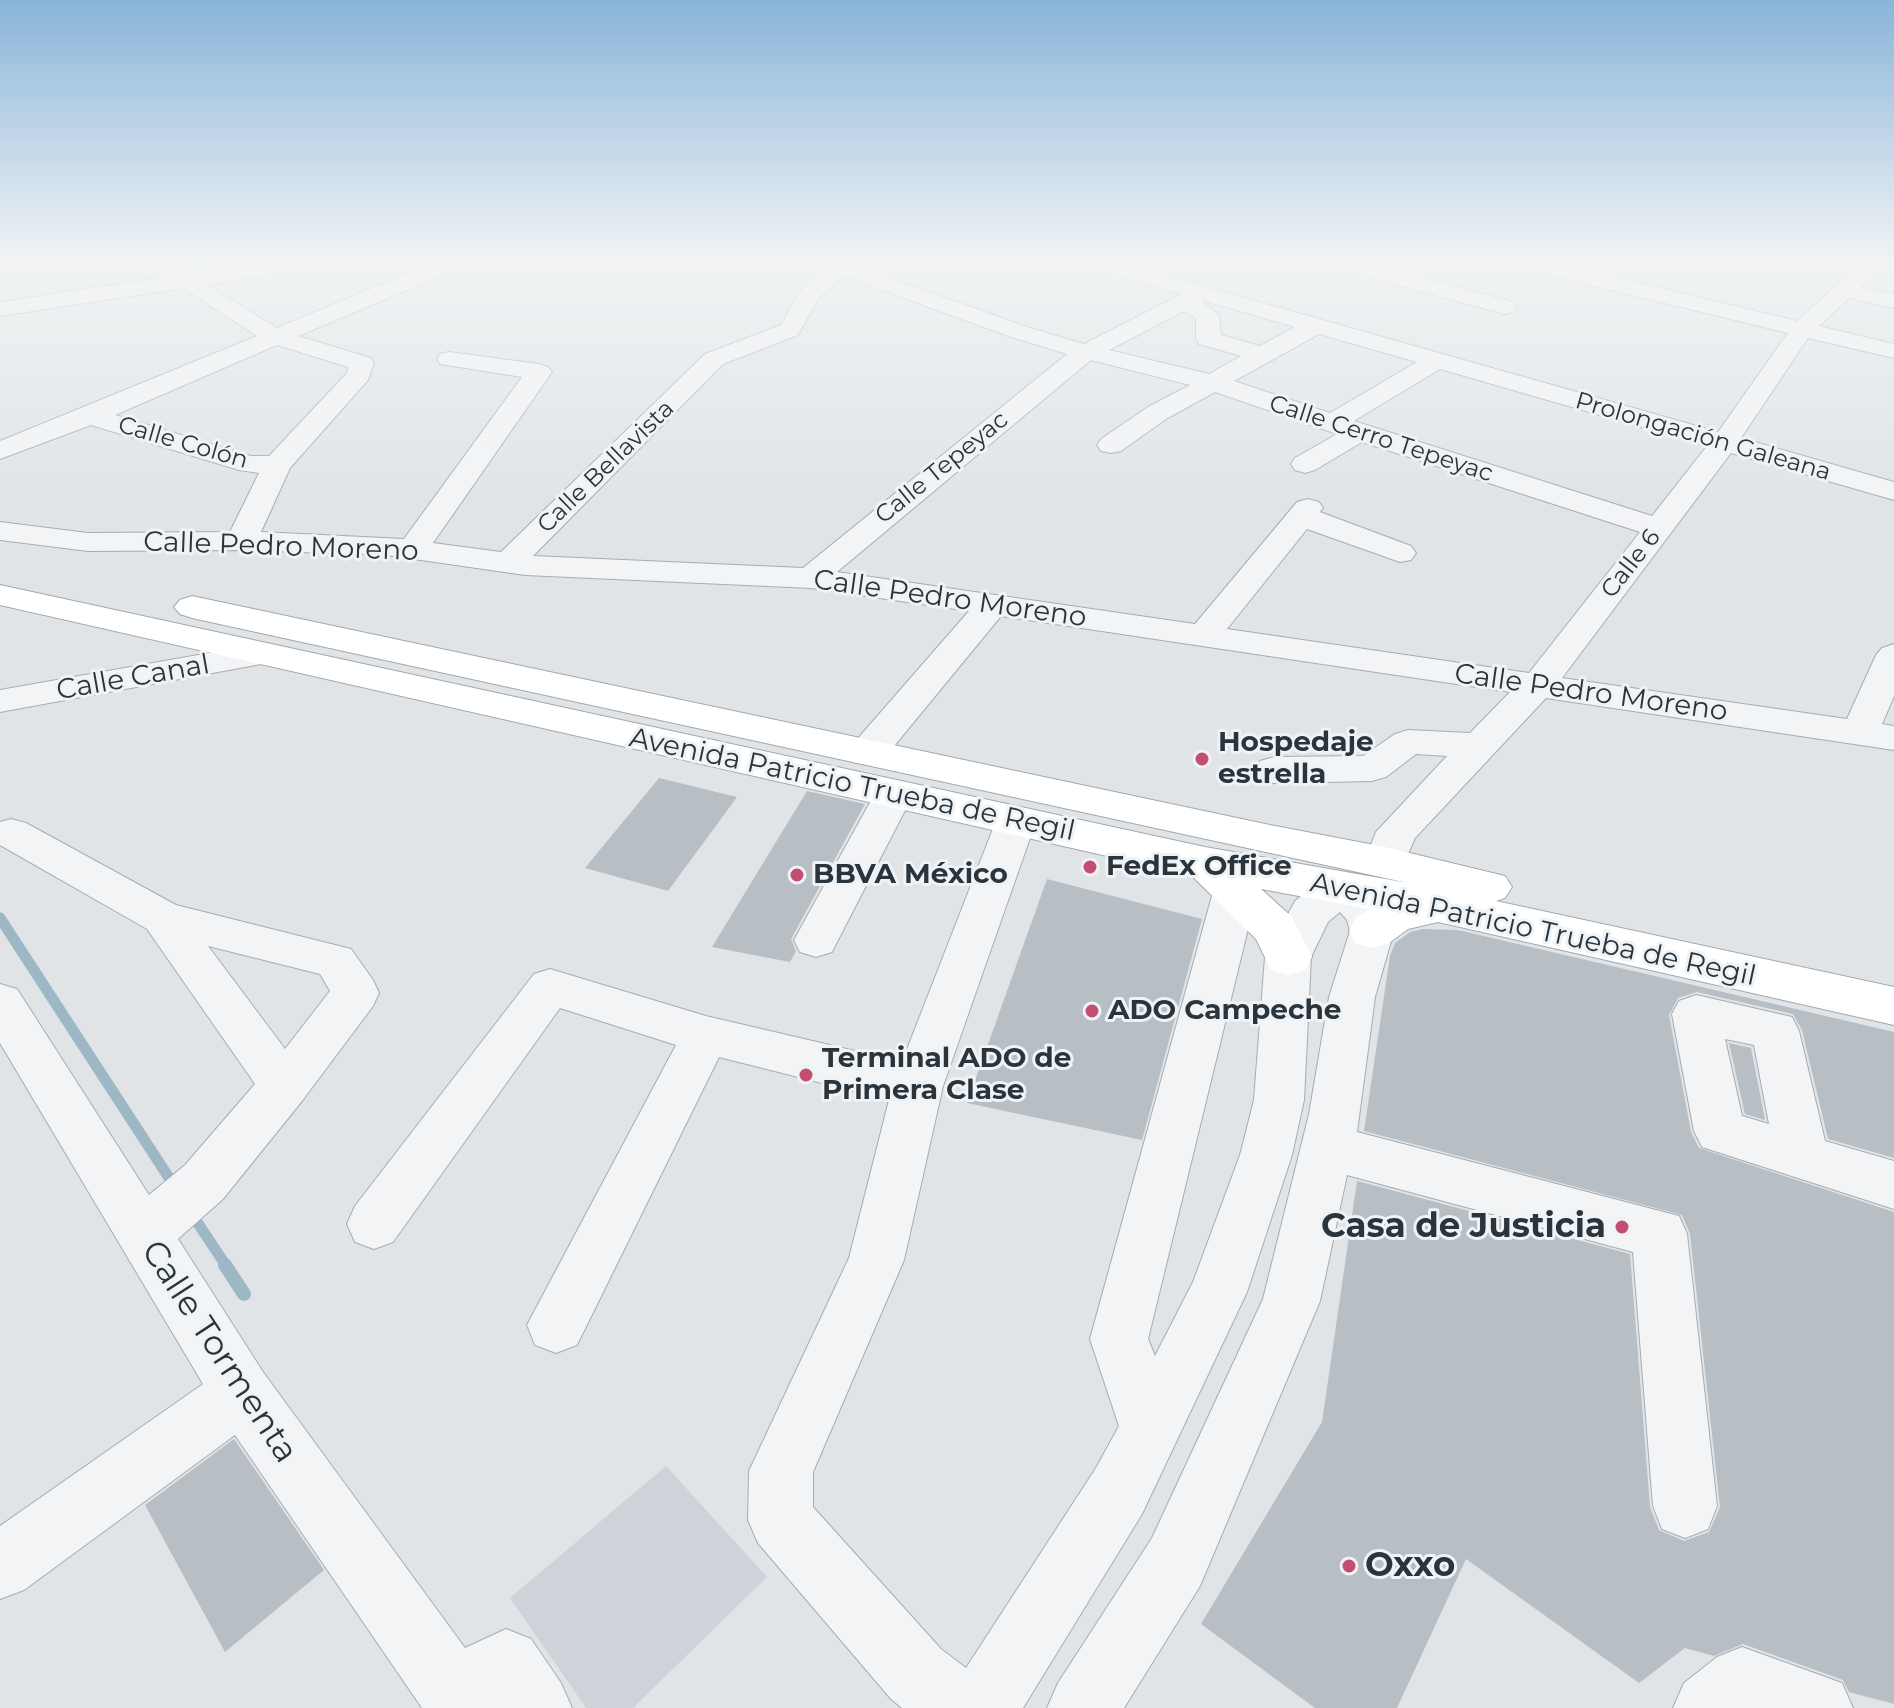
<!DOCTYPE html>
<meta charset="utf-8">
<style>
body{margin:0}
canvas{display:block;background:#e0e4e7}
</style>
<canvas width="1894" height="1708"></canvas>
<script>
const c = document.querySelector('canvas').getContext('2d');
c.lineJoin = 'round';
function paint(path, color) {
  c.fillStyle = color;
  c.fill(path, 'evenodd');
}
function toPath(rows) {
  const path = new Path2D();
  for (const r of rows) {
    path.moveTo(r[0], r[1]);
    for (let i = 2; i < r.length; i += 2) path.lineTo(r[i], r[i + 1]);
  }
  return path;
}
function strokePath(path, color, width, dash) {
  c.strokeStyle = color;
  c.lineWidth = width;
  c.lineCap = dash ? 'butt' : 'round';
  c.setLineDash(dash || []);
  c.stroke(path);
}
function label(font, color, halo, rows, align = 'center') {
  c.font = font + ' Montserrat,sans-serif';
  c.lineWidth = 6;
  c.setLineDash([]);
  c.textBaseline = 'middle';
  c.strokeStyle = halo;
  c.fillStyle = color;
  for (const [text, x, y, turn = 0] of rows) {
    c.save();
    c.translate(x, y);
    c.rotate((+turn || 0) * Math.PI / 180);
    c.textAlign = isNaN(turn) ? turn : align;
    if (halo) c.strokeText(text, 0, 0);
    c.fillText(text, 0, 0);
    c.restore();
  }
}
paint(toPath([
 [666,1466,767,1577,633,1708,586,1708,510,1598]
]), '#ced3d9');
strokePath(toPath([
 [0,918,175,1187],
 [191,1213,227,1267]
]), '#9eb7c5', 11);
strokePath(toPath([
 [225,1265,244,1294]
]), '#9eb7c5', 14);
paint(toPath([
 [659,778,737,797,668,891,585,868],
 [807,791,865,804,791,939,796,951,790,962,712,947],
 [1047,879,1202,919,1142,1140,967,1103],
 [1423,929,1458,930,1894,1032,1894,1158,1828,1139,1802,1030,1793,1014,1697,992,1678,998,1669,1015,1691,1132,1699,1148,1894,1212,1894,1704,1849,1692,1843,1680,1743,1644,1714,1656,1685,1648,1639,1683,1466,1559,1397,1708,1315,1708,1201,1624,1322,1422,1357,1181,1630,1254,1650,1507,1659,1530,1684,1541,1709,1532,1720,1507,1690,1234,1682,1215,1364,1131,1390,956,1395,943,1410,932],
 [1729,1043,1751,1048,1765,1120,1745,1114],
 [234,1439,324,1570,225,1652,145,1505]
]), '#b7bec4');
const minor = toPath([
 [163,263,185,263,194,273,264,263,319,263,308,269,207,285,277,328,432,263,462,263,459,268,298,336,371,358,374,363,368,380,290,468,261,532,404,539,522,377,440,364,437,359,440,354,449,352,539,364,548,367,552,372,433,543,501,552,705,354,781,325,800,291,825,269,817,263,865,263,861,268,1027,327,1084,344,1182,294,1089,268,1086,263,1121,263,1718,432,1788,333,1521,268,1518,263,1556,263,1797,321,1861,263,1885,263,1861,287,1894,294,1894,308,1849,298,1819,326,1894,344,1894,358,1808,338,1741,438,1894,482,1894,500,1731,453,1562,678,1847,719,1876,655,1882,648,1894,644,1894,696,1882,724,1894,726,1894,750,1546,698,1415,838,1400,872,1385,877,1370,872,1364,862,1376,832,1447,756,1416,754,1386,777,1372,781,1274,783,1260,779,1254,770,1260,761,1274,757,1363,756,1395,734,1408,730,1470,733,1510,692,1001,616,881,762,867,765,853,762,848,753,853,744,969,611,811,588,525,575,386,555,241,550,88,551,0,540,0,522,88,533,230,532,259,473,239,470,91,425,0,459,0,441,257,336,183,288,0,316,0,302,173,276,163,263],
 [844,276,1011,337,1067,354,803,568,533,556,723,364,798,335,818,299,844,276],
 [1205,301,1295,327,1260,346,1221,335,1219,315,1202,302,1205,301],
 [1184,311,1196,318,1196,339,1199,344,1241,356,1209,374,1109,350,1184,311],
 [1319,334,1417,362,1330,413,1234,381,1319,334],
 [277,345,348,367,347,373,269,456,251,456,115,415,277,345],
 [1091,360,1190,385,1148,407,1101,439,1097,445,1101,451,1111,453,1121,451,1166,419,1215,392,1337,434,1295,458,1291,464,1295,470,1305,473,1315,470,1362,442,1640,532,1529,673,1227,629,1307,529,1400,562,1411,560,1416,553,1411,546,1320,512,1323,508,1319,502,1308,499,1297,502,1195,624,837,572,1091,360],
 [1440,369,1707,446,1652,516,1354,421,1440,369],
 [1331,263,1367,263,1513,302,1517,307,1513,312,1505,314,1334,268,1331,263],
 [266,643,278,647,284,654,278,661,0,712,0,690,266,643],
 [893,782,907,786,913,795,838,940,832,952,816,957,800,952,794,940,879,786,893,782],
 [1016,807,1030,811,1036,821,943,1086,904,1260,813,1472,813,1507,941,1649,966,1668,1096,1468,1119,1426,1090,1339,1213,892,1220,881,1235,876,1250,881,1257,892,1148,1339,1155,1356,1193,1282,1240,1155,1254,1100,1265,957,1295,901,1311,888,1346,876,1361,880,1384,903,1394,931,1375,997,1357,1132,1679,1216,1687,1234,1717,1506,1708,1529,1685,1538,1662,1529,1653,1506,1633,1252,1347,1175,1320,1301,1200,1586,1124,1708,1047,1708,1058,1683,1152,1538,1263,1299,1309,1114,1329,997,1350,931,1347,920,1340,912,1328,922,1311,957,1304,1100,1292,1155,1247,1292,1142,1514,1023,1708,902,1708,891,1699,758,1543,748,1520,749,1471,849,1258,889,1100,719,1057,577,1345,556,1353,535,1345,527,1325,676,1045,560,1008,393,1242,374,1249,355,1242,347,1224,355,1206,534,974,550,969,706,1016,902,1062,996,821,1002,811,1016,807],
 [11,819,26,823,176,905,351,949,373,980,379,993,373,1006,302,1101,223,1199,178,1239,263,1372,465,1648,506,1629,531,1639,561,1683,572,1708,422,1708,235,1435,24,1590,0,1599,0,1526,203,1384,0,1043,0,984,17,989,149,1195,185,1165,255,1084,147,929,0,845,0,822,11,819],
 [208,946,320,974,330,991,285,1049,208,946],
 [1696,995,1792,1017,1799,1031,1825,1141,1894,1161,1894,1209,1702,1147,1694,1131,1672,1014,1679,1001,1696,995],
 [1725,1039,1754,1045,1769,1124,1742,1116,1725,1039],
 [1742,1647,1842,1683,1853,1708,1673,1708,1684,1683,1717,1657,1742,1647]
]);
const major = toPath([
 [0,585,1205,847,1408,883,192,618,180,614,174,607,180,600,192,596,1270,825,1385,847,1505,876,1512,887,1505,898,1496,901,1894,987,1894,1025,1438,922,1408,929,1389,943,1372,948,1355,943,1349,931,1355,919,1369,909,1261,889,1292,917,1312,957,1305,970,1288,975,1271,970,1256,939,1191,875,0,605,0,585]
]);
strokePath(minor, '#a6acb1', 2);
strokePath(major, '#a0aab2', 2);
paint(minor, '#f2f4f6');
paint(major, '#fff');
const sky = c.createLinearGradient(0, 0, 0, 502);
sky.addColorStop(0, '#8ab5da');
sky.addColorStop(0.52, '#f1f3f4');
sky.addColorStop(1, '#f1f3f400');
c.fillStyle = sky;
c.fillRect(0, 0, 1894, 502);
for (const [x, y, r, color] of [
 [1202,759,8,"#c24f72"],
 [1090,867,8,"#c24f72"],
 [797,875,8,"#c24f72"],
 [1092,1011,8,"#c24f72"],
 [806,1075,8,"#c24f72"],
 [1622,1227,8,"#c24f72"],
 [1349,1566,8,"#c24f72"]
]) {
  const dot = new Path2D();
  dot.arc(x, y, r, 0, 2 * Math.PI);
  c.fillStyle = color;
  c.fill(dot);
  strokePath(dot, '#eff3f5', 3);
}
label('24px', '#2a343d', '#eff3f5', [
 ["Prolongación Galeana",1703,437,16],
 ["Calle Cerro Tepeyac",1381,439,18],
 ["Calle Colón",183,443,16],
 ["Calle Bellavista",606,467,-44],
 ["Calle Tepeyac",942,468,-39],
 ["Calle 6",1631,564,-52]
]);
label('28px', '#2a343d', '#eff3f5', [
 ["Calle Pedro Moreno",281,547,2],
 ["Calle Pedro Moreno",950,599,8],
 ["Calle Canal",133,678,-10],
 ["Calle Pedro Moreno",1591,693,8],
 ["Avenida Patricio Trueba de Regil",852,785,12],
 ["Avenida Patricio Trueba de Regil",1533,930,12]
]);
label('bold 28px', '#2a343d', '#eff3f5', [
 ["Hospedaje",1218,743],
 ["estrella",1218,775],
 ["FedEx Office",1106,867],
 ["BBVA México",813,875],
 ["ADO Campeche",1108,1011],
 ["Terminal ADO de",822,1059],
 ["Primera Clase",822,1091]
], 'left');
label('bold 34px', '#2a343d', '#eff3f5', [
 ["Casa de Justicia",1606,1227],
 ["Oxxo",1365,1566,"left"]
], 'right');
label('34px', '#2a343d', '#eff3f5', [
 ["Calle Tormenta",219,1352,57]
]);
</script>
